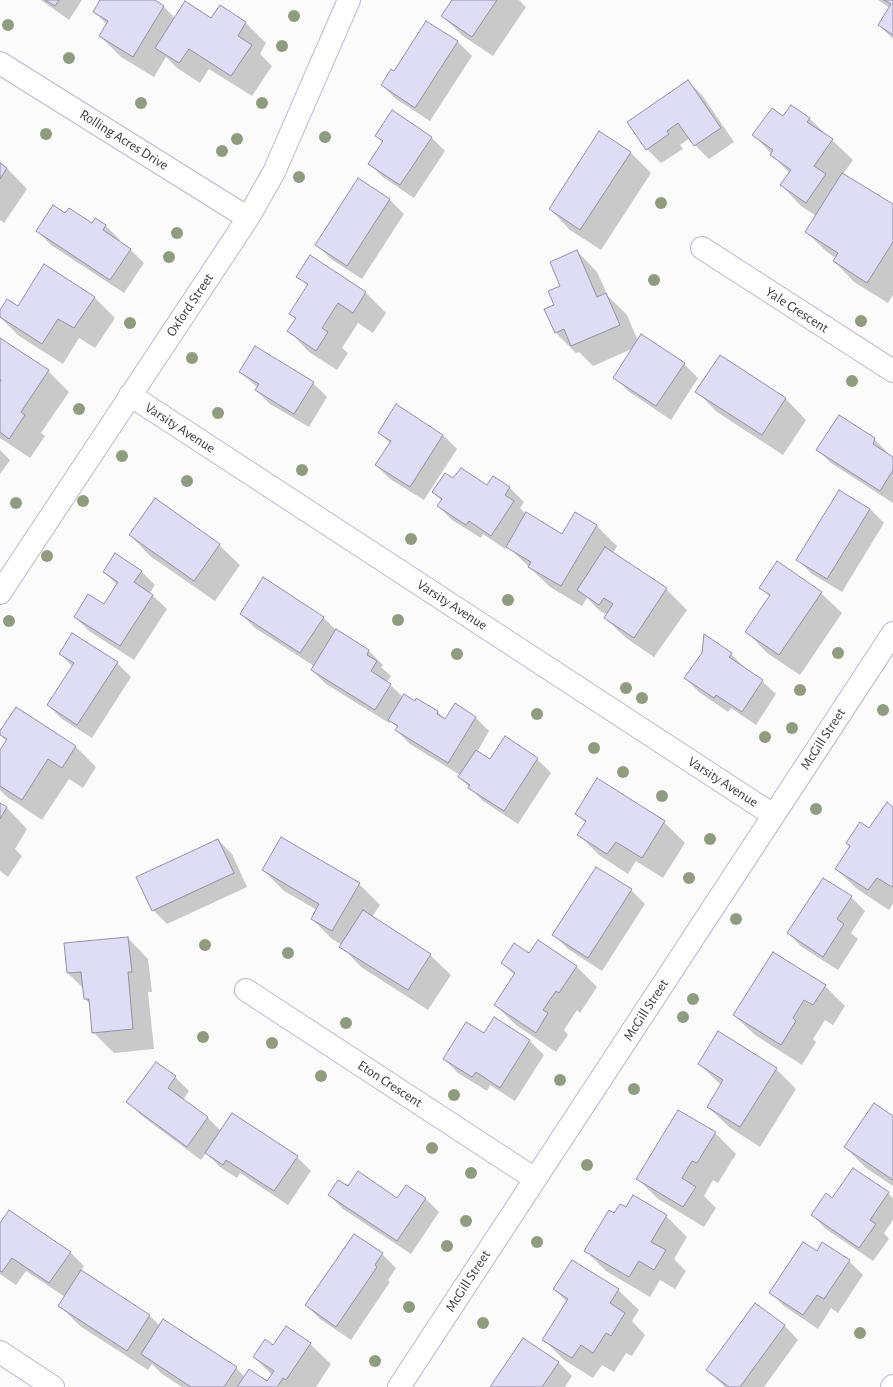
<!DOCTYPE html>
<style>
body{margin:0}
canvas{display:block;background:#fbfbfb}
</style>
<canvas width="893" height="1387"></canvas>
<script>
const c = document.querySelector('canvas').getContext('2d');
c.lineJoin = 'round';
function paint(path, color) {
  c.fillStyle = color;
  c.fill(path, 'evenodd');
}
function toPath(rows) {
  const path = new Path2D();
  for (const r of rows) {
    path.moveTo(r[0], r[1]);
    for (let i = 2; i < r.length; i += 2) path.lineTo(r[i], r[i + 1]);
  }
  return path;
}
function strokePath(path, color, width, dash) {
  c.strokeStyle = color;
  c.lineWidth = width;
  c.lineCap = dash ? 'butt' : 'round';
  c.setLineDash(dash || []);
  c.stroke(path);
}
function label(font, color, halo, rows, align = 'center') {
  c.font = font + ' "Alegreya Sans",sans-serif';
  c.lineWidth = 3.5;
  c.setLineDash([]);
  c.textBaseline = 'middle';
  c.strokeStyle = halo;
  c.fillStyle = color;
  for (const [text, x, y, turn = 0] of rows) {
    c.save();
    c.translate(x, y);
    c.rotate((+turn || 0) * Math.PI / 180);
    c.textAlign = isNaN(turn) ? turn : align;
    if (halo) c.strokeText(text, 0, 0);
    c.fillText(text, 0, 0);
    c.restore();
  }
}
paint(toPath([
 [41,0,82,0,69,20],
 [101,0,153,0,164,7,175,18,211,20,220,6,246,23,266,43,260,54,272,66,252,96,209,69,200,83,177,68,166,57,154,77,121,57,100,36,107,25,94,11],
 [453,0,519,0,526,7,493,56,463,36,442,16],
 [878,0,893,0,893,39,879,25,890,8],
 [427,22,458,42,472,56,430,121,396,99,382,85,394,72],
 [688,81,702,95,734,142,709,159,695,145,690,138,680,145,683,149,661,163,647,149],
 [783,117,809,118,853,160,843,174,893,206,893,295,888,303,854,282,834,261,836,258,827,252,806,232,816,216,801,206,781,185,789,173,754,135],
 [376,136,431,137,445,151,414,198,383,177,369,164,383,143],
 [630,152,651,173,601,250,570,230,550,209],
 [0,161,27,189,4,223,0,220],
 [359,180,390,200,404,214,362,279,331,259,317,245],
 [65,214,92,224,95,219,106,226,120,240,118,242,130,249,144,263,124,293,51,245,37,231],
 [577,251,597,272,608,296,627,315,638,341,684,364,698,378,671,420,628,391,614,377,634,348,593,366,579,352,576,353,556,333,546,310,555,305,562,286],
 [310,257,366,293,386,313,373,333,358,323,342,348,348,353,337,370,309,352,289,331,296,320,290,313,308,286,298,276],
 [94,297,115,318,95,348,79,338,63,364,19,336,0,317,0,312,18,307],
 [0,340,48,371,69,392,41,433,45,436,30,458,0,438],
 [720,356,786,399,806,420,783,455,717,412,697,392],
 [240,372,313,383,327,397,309,427,270,404,256,390,258,388],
 [396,406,443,435,457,449,424,500,390,479,376,465,390,443,379,433],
 [874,439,888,453,888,455,893,459,893,503,831,463,817,449],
 [0,450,10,460,0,474],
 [493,477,510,488,524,502,520,508,526,514,562,535,597,526,617,546,613,553,666,589,687,610,654,657,626,638,605,618,607,615,599,610,587,598,582,606,550,587,507,546,505,549,483,534,481,538,452,520,438,506,442,501,433,492,454,480,487,487],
 [870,509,884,523,842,592,812,574,798,560],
 [130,535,219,545,240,565,215,601,150,556],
 [141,571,155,585,150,593,167,609,134,660,89,631,75,617,104,605,117,585,104,572],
 [761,588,821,593,842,613,800,675,767,653,747,632,770,597],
 [241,614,323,617,337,631,369,651,383,665,381,667,391,676,387,682,403,697,415,702,417,699,438,712,446,720,475,717,489,731,477,752,490,760,537,759,551,773,518,824,483,801,459,777,460,775,410,744,396,730,398,728,391,721,389,723,326,684,312,670,314,666,255,628],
 [60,654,117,663,131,677,92,738,62,719,48,705,73,667],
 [731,654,745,668,744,669,762,681,776,694,756,725,731,708,728,712,699,692,685,678],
 [16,708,76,747,96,767,83,788,69,779,42,820,6,796,0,790,0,752,7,741,0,735,0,733],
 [0,804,7,808,27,829,15,849,22,856,8,877,0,871],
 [893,808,893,904,889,910,857,889,836,869,851,847,847,843,870,830],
 [576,814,664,822,685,843,663,878,636,861,628,874,599,855,579,835,586,823],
 [218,840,232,854,247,887,167,924,153,910],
 [263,870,359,884,380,905,372,917,430,955,451,975,428,1010,361,967,341,946,342,945,332,939,312,919,317,910,284,891],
 [823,879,851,897,865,911,851,933,858,939,838,970,802,947,788,933],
 [631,890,645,904,602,971,568,949,554,935],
 [128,938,148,959,152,992,148,992,154,1049,114,1053,93,1032,91,1005,85,999,84,989,68,973,65,944],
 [529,955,577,967,597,987,580,1013,577,1010,564,1030,568,1035,556,1052,516,1025,495,1005,515,975,502,963],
 [825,986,845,1006,833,1025,825,1020,813,1039,816,1042,802,1065,755,1035,734,1015],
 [494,1018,530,1041,544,1055,515,1101,490,1085,487,1091,458,1073,444,1059,484,1034],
 [156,1063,175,1077,189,1091,183,1100,208,1118,221,1131,297,1157,311,1171,288,1205,240,1173,237,1178,220,1167,206,1153,201,1160,142,1116,128,1102],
 [699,1064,776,1069,796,1089,760,1147,729,1127,708,1107,721,1085],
 [893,1117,893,1186,866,1168,845,1147],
 [715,1133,736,1154,718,1183,713,1180,704,1196,716,1208,704,1227,658,1199,638,1179],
 [348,1187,398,1199,425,1198,439,1212,411,1254,343,1209,329,1195],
 [888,1193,893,1198,893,1220,884,1233,889,1239,873,1261,826,1229,812,1215,833,1199],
 [633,1197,666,1216,687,1237,674,1259,686,1271,675,1289,660,1280,650,1297,606,1271,585,1250,627,1209],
 [0,1225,70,1252,84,1266,81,1271,150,1316,160,1326,236,1368,245,1377,267,1383,272,1375,254,1357,274,1346,310,1344,331,1364,316,1387,182,1387,162,1374,152,1364,148,1370,80,1326,59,1305,65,1297,26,1271,16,1285,0,1274],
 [817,1252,849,1261,863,1275,838,1313,831,1308,818,1329,784,1306,770,1292],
 [382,1254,396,1268,388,1280,390,1282,351,1340,320,1319,306,1305],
 [554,1289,618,1290,639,1310,632,1321,645,1335,632,1356,626,1353,614,1372,602,1365,593,1378,564,1360,543,1339,567,1302],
 [755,1304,785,1326,798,1340,764,1387,725,1387,707,1370],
 [558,1362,572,1376,565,1387,491,1387]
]), '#0003');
const building = toPath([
 [45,0,59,0,55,6,45,0],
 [100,0,155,0,164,6,133,57,99,36,108,21,93,12,100,0],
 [452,0,497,0,472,37,441,16,452,0],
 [884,0,893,0,893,35,878,25,891,4,884,0],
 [185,1,211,18,220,5,246,22,238,36,252,45,231,76,189,49,179,63,155,48,185,1],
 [426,21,458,41,415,108,381,85,391,69,394,71,426,21],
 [688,80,721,128,694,146,678,123,667,131,669,134,646,150,627,122,688,80],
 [791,105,810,118,807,122,833,139,814,166,826,174,806,203,780,185,791,170,770,155,773,150,752,135,772,108,783,116,791,105],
 [392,110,432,137,400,185,368,164,383,141,375,136,392,110],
 [599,131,631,152,580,230,549,209,599,131],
 [0,163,7,168,0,179,0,163],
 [842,173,893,204,893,242,867,283,833,261,838,253,805,232,842,173],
 [358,178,390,199,347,266,315,245,358,178],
 [53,205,65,213,69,208,92,223,95,218,106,225,103,230,131,249,110,280,36,231,53,205],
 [577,250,597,297,606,293,620,325,571,346,564,329,555,333,544,309,554,305,548,291,560,286,550,262,577,250],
 [310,255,366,292,353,313,338,303,322,328,328,332,316,351,287,331,296,318,289,314,308,284,296,277,310,255],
 [44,264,95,297,74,328,58,319,42,344,0,317,0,310,7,299,18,306,44,264],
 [641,334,685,363,656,406,613,378,641,334],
 [0,338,49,370,21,412,25,415,9,439,0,432,0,382,1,380,0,379,0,338],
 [255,346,314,382,294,414,255,390,259,384,239,372,255,346],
 [720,355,786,398,762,435,695,392,720,355],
 [396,404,443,435,410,487,375,465,391,441,378,433,396,404],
 [839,415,875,438,873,444,893,457,893,470,880,491,816,450,839,415],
 [461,468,487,485,493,476,510,487,505,495,514,501,491,536,469,521,466,525,437,506,442,499,432,492,445,473,453,478,461,468],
 [839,490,870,509,827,579,796,560,839,490],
 [155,498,220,544,194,581,129,535,155,498],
 [526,512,562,534,575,512,597,525,561,586,528,567,531,562,506,547,526,512],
 [605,547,667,588,634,638,604,618,613,604,604,598,599,605,577,590,605,547],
 [115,553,142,571,134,582,153,595,120,646,74,617,88,594,104,604,118,582,103,572,115,553],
 [777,561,822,592,779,655,745,632,770,595,759,588,777,561],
 [263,577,324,617,300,653,240,614,263,577],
 [336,629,369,650,367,655,377,661,371,671,391,684,375,710,311,670,336,629],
 [72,633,118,662,77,725,47,705,74,663,59,654,72,633],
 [704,634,732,653,729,657,763,680,742,712,716,695,714,698,684,678,702,653,704,634],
 [404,694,415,701,416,698,438,711,437,714,445,719,455,703,476,717,448,763,395,730,398,726,388,720,404,694],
 [16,707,76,746,62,768,48,759,22,800,0,786,0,750,7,739,0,735,0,731,16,707],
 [505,736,538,758,504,811,468,788,470,785,458,777,476,750,490,759,505,736],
 [597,778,665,821,642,858,616,842,607,854,577,835,586,821,575,814,597,778],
 [887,802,893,807,893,885,892,887,877,878,868,890,835,869,850,846,846,843,860,822,869,828,887,802],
 [0,803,7,807,0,819,0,803],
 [281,837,360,883,332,931,311,919,319,904,262,870,281,837],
 [218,839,234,873,152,911,136,877,218,839],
 [596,867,632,889,588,958,552,935,596,867],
 [823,878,852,896,837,919,844,924,823,957,787,933,823,878],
 [363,910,431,954,408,990,339,947,363,910],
 [128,937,132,972,128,972,133,1029,92,1033,89,999,84,999,81,972,67,973,64,943,128,937],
 [538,940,577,966,559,993,556,991,543,1010,548,1013,536,1033,494,1005,515,973,501,963,514,943,529,953,538,940],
 [773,952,826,985,813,1005,804,1000,793,1018,796,1021,781,1045,733,1015,773,952],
 [494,1017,530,1040,500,1088,476,1072,472,1077,443,1059,466,1022,484,1033,494,1017],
 [718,1031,777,1068,740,1127,707,1107,723,1080,698,1064,718,1031],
 [156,1062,176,1076,168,1088,208,1117,187,1147,126,1102,156,1062],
 [874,1103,893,1116,893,1180,844,1147,874,1103],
 [678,1110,716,1132,697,1163,692,1161,682,1178,696,1187,683,1207,636,1179,678,1110],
 [232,1113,298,1156,274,1191,226,1160,223,1165,205,1153,232,1113],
 [853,1168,889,1192,870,1220,876,1224,859,1248,811,1215,826,1193,832,1198,853,1168],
 [358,1171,397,1198,406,1185,426,1198,397,1241,328,1195,338,1180,348,1186,358,1171],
 [633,1195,667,1215,651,1242,666,1250,654,1270,639,1261,629,1277,584,1251,609,1210,614,1213,620,1204,626,1207,633,1195],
 [9,1210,71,1252,49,1283,12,1258,2,1272,0,1271,0,1223,9,1210],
 [354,1234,383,1253,375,1265,377,1267,336,1327,305,1305,354,1234],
 [803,1242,817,1251,822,1242,850,1260,824,1299,817,1295,803,1315,769,1293,803,1242],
 [572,1260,619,1289,610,1303,625,1313,611,1336,606,1333,593,1353,581,1345,572,1358,542,1340,568,1299,553,1289,572,1260],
 [81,1270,150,1315,127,1351,58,1306,81,1270],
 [755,1303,785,1325,740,1387,729,1387,706,1370,755,1303],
 [163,1319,237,1367,224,1387,191,1387,141,1354,163,1319],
 [286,1326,311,1343,286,1380,283,1378,277,1387,237,1387,249,1369,267,1381,274,1371,253,1357,265,1339,273,1345,286,1326],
 [523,1338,559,1362,542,1387,490,1387,523,1338]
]);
paint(building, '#dfdcf5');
strokePath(building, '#9390a7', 1);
const street = toPath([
 [0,63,248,218],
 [702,248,893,371],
 [130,395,773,815],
 [0,593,248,218,274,172,349,0],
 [246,990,535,1179],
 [399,1387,893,633],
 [892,1387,893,1386]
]);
const secondary = toPath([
 [0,1352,53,1387]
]);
strokePath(street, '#b9b6ce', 24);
strokePath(secondary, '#b9b6ce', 24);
strokePath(street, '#fff', 22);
strokePath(secondary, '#fff', 22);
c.fillStyle = '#909c80';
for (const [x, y] of [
 [294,16],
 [8,25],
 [282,46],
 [69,58],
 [141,103],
 [262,103],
 [46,134],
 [325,137],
 [237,139],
 [222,151],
 [299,177],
 [661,203],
 [177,233],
 [169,257],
 [654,280],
 [861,321],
 [130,323],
 [192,358],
 [852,381],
 [79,409],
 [218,413],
 [122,456],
 [302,470],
 [187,481],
 [83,501],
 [16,503],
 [411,539],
 [47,556],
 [508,600],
 [398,620],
 [9,621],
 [838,653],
 [457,654],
 [626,688],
 [800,690],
 [642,698],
 [883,710],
 [537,714],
 [792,728],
 [765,737],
 [594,748],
 [623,772],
 [662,796],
 [816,809],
 [710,839],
 [689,878],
 [736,919],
 [205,945],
 [288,953],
 [693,999],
 [683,1017],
 [346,1023],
 [203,1037],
 [272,1043],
 [321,1076],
 [560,1080],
 [634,1089],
 [454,1095],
 [432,1148],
 [587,1165],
 [471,1173],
 [466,1221],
 [537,1242],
 [447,1246],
 [409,1307],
 [483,1323],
 [860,1333],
 [375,1361]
]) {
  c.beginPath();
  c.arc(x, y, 6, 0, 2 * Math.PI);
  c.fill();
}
label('14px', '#3a3943', '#fff', [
 ["Rolling Acres Drive",124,140,32],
 ["Oxford Street",190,305,-56],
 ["Yale Crescent",797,310,33],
 ["Varsity Avenue",180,428,33],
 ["Varsity Avenue",452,605,33],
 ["McGill Street",823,739,-57],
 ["Varsity Avenue",723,782,33],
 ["McGill Street",646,1010,-57],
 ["Eton Crescent",390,1084,33],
 ["McGill Street",468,1281,-57]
]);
</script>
